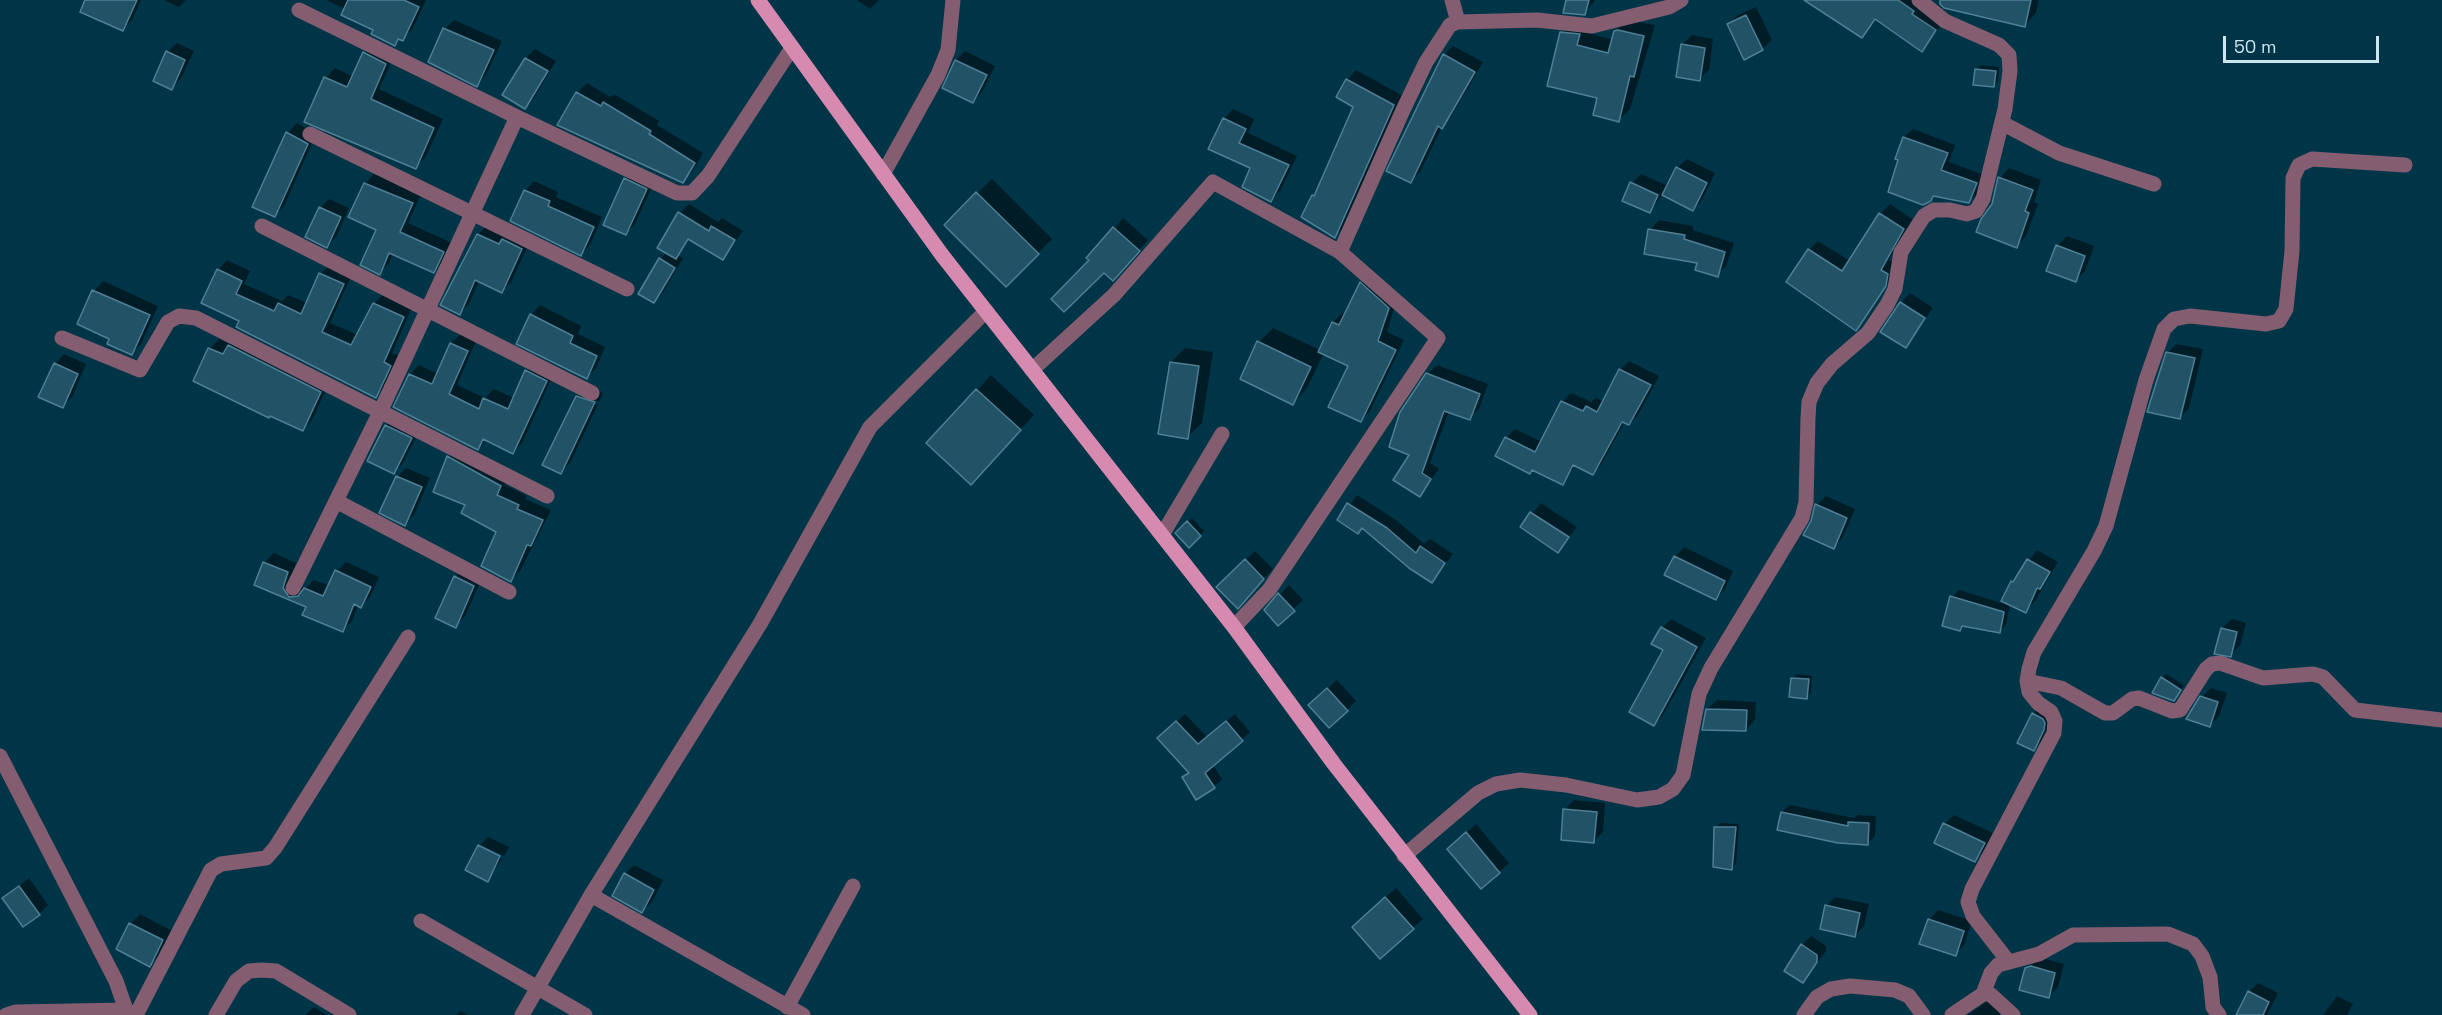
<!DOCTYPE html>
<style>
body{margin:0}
#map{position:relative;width:2442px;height:1015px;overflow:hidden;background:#003548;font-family:"Space Grotesk",sans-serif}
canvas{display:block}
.scale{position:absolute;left:2223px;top:36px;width:156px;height:27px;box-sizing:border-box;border:3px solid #cde5f1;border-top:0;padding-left:8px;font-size:18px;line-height:21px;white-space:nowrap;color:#cde5f1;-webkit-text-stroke:4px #003548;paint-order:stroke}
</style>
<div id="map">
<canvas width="2442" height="1015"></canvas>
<div class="scale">50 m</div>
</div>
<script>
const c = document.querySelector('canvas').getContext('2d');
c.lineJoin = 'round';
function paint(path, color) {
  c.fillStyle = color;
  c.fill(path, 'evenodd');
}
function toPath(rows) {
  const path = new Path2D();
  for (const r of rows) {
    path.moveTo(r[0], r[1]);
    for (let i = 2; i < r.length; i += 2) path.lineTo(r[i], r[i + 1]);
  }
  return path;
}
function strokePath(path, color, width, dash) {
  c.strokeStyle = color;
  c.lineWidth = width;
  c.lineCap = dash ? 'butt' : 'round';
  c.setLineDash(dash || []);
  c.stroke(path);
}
paint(toPath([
 [87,0,141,0,132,20,122,30],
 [164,0,186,0,179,7],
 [326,0,426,0,412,30,394,44,345,9],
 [857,0,879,0,870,9],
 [1567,0,1595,0,1584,14],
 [1809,0,1918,0,1945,20,1922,50,1877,18,1862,36],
 [1968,0,2039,0,2036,13,2025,25],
 [1756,7,1772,40,1762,49,1728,25,1738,15],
 [454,20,502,41,486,75,477,85,445,29],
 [1627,20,1655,25,1630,109,1619,120,1598,97,1562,33,1573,21,1591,23,1588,33,1613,40,1615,31],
 [1692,35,1713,39,1709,70,1699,79,1682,45],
 [177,43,194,51,181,78,172,88,167,52],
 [374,44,395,54,379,89,443,119,425,158,415,167,326,78,335,68,354,77,364,53],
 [1453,46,1483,62,1451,117,1442,127,1420,172,1411,181,1444,55],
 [535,49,556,61,534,98,525,107,526,58],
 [965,51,995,66,982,92,973,102,956,60],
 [1981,65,1999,67,1998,81,1994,85,1976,70],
 [1356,70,1403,96,1344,227,1335,236,1313,196,1318,191,1355,106,1338,97,1347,80],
 [587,83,610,97,614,94,659,121,657,125,703,153,692,172,680,182,559,124,577,93],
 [1233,109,1254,119,1248,133,1297,156,1280,191,1271,201,1224,119],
 [297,123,316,134,284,206,274,216,254,206,288,133],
 [1913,129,1955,145,1949,162,1984,175,1978,193,1969,201,1935,195,1930,200,1904,137],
 [1687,159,1715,173,1702,200,1693,209,1663,194,1649,212,1632,183,1641,174,1668,186,1677,168],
 [2009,168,2041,180,2034,202,2038,204,2026,236,2016,246,1993,204,2000,178],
 [634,170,655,180,635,224,626,233,625,179],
 [374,174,421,194,408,223,452,243,443,262,433,271,393,253,389,263,379,273,378,229,365,184],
 [992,179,1052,239,1006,285,946,225],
 [534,181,558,192,556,197,602,217,590,245,581,254,525,191],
 [329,199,349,208,336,237,327,246,320,208],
 [689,204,718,222,722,218,743,231,723,258,690,238,677,255,683,258,663,292,654,301,660,259,667,252,680,213],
 [1890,204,1912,219,1889,260,1896,264,1894,275,1856,329,1809,250,1818,241,1850,261,1880,214],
 [1123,218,1148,240,1122,270,1091,260],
 [1659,220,1693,226,1693,230,1734,243,1726,266,1717,275,1650,230],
 [487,225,531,239,511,282,502,291,479,281,469,304,459,313,478,235],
 [2067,236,2094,246,2085,271,2075,281,2057,246],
 [227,260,250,271,244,284,282,301,288,295,307,303,321,274,330,264,352,274,330,323,358,335,374,304,383,294,412,307,392,353,399,356,385,387,375,396,241,320,218,270],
 [1370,274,1397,298,1387,332,1404,340,1370,411,1361,420,1350,365,1324,353,1307,388,1293,403,1259,342,1273,328,1320,350,1333,322,1343,313,1346,315,1361,283],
 [103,281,158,306,141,344,131,353,111,338,94,291],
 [1910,293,1933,308,1905,346,1901,303],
 [540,305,581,326,578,334,605,347,596,368,586,378,531,315],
 [461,334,476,341,457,385,485,398,494,389,514,398,526,371,535,362,555,371,522,443,513,453,487,439,478,448,410,374,419,365,438,374,451,343],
 [238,337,329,383,312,420,303,429,195,381,210,349,219,339,230,344],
 [2177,344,2203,349,2189,408,2179,418,2167,353],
 [1185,348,1213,352,1202,423,1187,437,1171,362],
 [64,354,86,364,72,397,62,406,55,364],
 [1629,361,1659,376,1638,415,1629,424,1625,421,1601,465,1592,474,1576,465,1563,483,1506,438,1515,429,1542,442,1562,402,1571,393,1591,402,1596,398,1604,402,1620,370],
 [1437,365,1488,384,1479,409,1469,418,1449,411,1430,463,1439,469,1419,495,1412,454,1427,374],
 [991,375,1034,415,985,468,928,443],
 [587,387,603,393,599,402,580,396,580,399,598,404,570,463,561,472,578,397],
 [395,416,420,429,403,463,394,472,386,425],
 [457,448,510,476,505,485,527,496,525,499,551,510,520,571,511,580,498,532,467,504,448,457],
 [406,468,430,478,414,515,404,524,397,477],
 [1357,495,1396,520,1424,544,1430,539,1453,554,1432,581,1363,527,1339,520],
 [1826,496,1855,509,1843,537,1834,547,1813,521,1817,505],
 [1541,503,1577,527,1558,551,1522,526],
 [1192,518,1204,531,1189,546,1177,533],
 [1684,547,1733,571,1725,589,1716,598,1675,557],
 [2037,550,2058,562,2035,601,2025,611,2010,604,2006,625,1999,632,1964,625,1960,630,1952,597,1959,590,2008,605,2012,582],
 [1255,551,1273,569,1247,597,1218,587],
 [274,553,296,563,292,578,299,588,306,588,314,580,330,586,337,571,346,562,379,577,370,597,361,606,358,605,352,621,343,630,308,606,255,584,264,563],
 [464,568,483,576,465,616,455,626,455,577],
 [1289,585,1303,600,1278,624,1266,610],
 [1671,619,1706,638,1663,715,1654,724,1665,650,1662,628],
 [2232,619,2246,623,2240,645,2230,655,2222,628],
 [1797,674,1812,676,1811,693,1806,697,1793,678],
 [2166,674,2184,685,2177,695,2162,678],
 [1337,680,1356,701,1347,710,1320,695],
 [2211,688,2227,693,2219,716,2210,726,2202,697],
 [1717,700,1756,702,1755,720,1746,730,1707,709],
 [2042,705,2053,720,2043,740,2033,749,2033,714],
 [1185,714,1207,737,1235,714,1250,732,1213,765,1222,779,1214,787,1184,778,1190,771,1159,738],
 [1574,800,1605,803,1603,832,1593,842,1565,809],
 [1790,805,1854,818,1858,815,1876,816,1875,836,1867,844,1782,812],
 [1954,815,1993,833,1984,851,1975,860,1945,824],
 [1720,823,1739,824,1736,864,1731,868,1716,828],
 [1476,824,1509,863,1482,887,1458,840],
 [488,837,509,847,504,856,480,845,480,848,502,859,487,880,479,846],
 [634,865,663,880,652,902,642,911,625,874],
 [29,878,48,905,39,914,4,898],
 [1396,888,1423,919,1381,957,1363,918],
 [1835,897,1869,904,1864,926,1855,935,1826,906],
 [1938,910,1972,921,1964,945,1955,954,1929,920],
 [140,914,172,931,159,956,149,965,118,949,131,923],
 [1811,936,1826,946,1826,951,1803,982,1802,945],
 [2041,958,2064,964,2058,987,2049,996,2026,969],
 [2258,983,2278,993,2267,1015,2237,1015,2249,992],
 [2337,996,2353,1004,2347,1015,2323,1015],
 [1992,998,2002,1011,1999,1015,1968,1015],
 [314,1007,327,1015,305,1015],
 [460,1011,468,1015,456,1015]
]), '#0007');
const building = toPath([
 [85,0,137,0,123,31,80,12,85,0],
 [348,0,404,0,419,7,403,41,398,39,395,46,371,34,373,30,341,15,348,0],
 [1566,0,1589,0,1585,15,1563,13,1566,0],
 [1804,0,1898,0,1914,11,1912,14,1936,30,1922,52,1875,19,1862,38,1804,0],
 [1940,0,2031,0,2025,27,1944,8,1940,4,1940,0],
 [1746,15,1763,50,1744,60,1727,24,1746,15],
 [443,28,494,50,477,87,428,62,443,28],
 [1618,30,1644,36,1634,77,1630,76,1619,122,1593,115,1597,98,1547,86,1560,32,1580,34,1577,45,1608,53,1614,31,1618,30],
 [1681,44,1705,48,1700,81,1676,77,1681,44],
 [166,51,185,60,172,90,153,81,166,51],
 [363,52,386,64,371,99,434,128,416,169,304,122,324,77,347,87,363,52],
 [1443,54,1475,72,1442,129,1438,126,1411,183,1386,171,1443,54],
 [525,58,548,71,525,109,502,95,525,58],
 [955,60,987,75,973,103,942,88,955,60],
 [1975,69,1996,71,1994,87,1973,85,1975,69],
 [1346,79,1394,105,1335,238,1301,217,1312,195,1314,196,1353,107,1336,97,1346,79],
 [576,92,601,106,603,102,651,131,649,134,695,163,683,183,557,125,576,92],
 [1223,118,1246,129,1239,143,1289,165,1271,202,1242,187,1250,168,1208,149,1223,118],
 [286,132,308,144,275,217,252,207,286,132],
 [1903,137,1948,153,1941,170,1977,183,1969,203,1933,196,1931,201,1923,205,1888,192,1898,160,1895,159,1903,137],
 [1676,167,1707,183,1693,211,1662,195,1676,167],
 [1998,177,2033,190,2025,211,2029,213,2017,248,1976,232,1981,219,1992,204,1998,177],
 [624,178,647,189,626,235,603,225,624,178],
 [1630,182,1658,195,1650,213,1622,201,1630,182],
 [364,183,413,203,400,232,444,252,434,273,389,253,380,275,360,265,376,230,348,217,364,183],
 [524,190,550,201,548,206,594,227,581,256,510,221,524,190],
 [976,192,1039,254,1006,287,944,225,976,192],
 [319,207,341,217,327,248,305,237,319,207],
 [678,212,709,231,711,226,735,240,723,260,688,239,676,259,657,248,678,212],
 [1879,213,1904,229,1881,270,1888,274,1886,286,1856,331,1786,282,1808,249,1842,271,1879,213],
 [1113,227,1140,251,1113,281,1104,273,1064,312,1051,299,1089,260,1086,258,1113,227],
 [1648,229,1685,235,1684,239,1725,252,1718,277,1695,270,1697,263,1644,254,1648,229],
 [477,234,499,244,502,239,522,249,502,293,475,280,460,315,440,305,477,234],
 [2056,245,2085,256,2076,282,2046,271,2056,245],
 [659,258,675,268,654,303,638,294,659,258],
 [217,269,242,281,236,294,274,311,278,303,301,314,319,273,344,284,322,332,351,345,373,303,404,317,384,362,391,366,376,398,236,327,239,321,201,303,217,269],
 [1360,282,1389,308,1378,341,1396,350,1361,422,1328,407,1348,366,1318,352,1332,322,1339,325,1360,282],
 [92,290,150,315,132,355,107,344,109,339,77,324,92,290],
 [1900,302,1925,318,1906,348,1880,332,1900,302],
 [530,314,573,336,570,343,597,356,587,379,516,344,530,314],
 [1257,341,1311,367,1293,405,1240,379,1257,341],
 [450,343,468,351,449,394,479,409,483,398,508,409,525,370,547,381,513,454,483,439,478,450,393,407,409,374,432,384,450,343],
 [228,345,321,392,303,431,270,416,269,418,193,381,208,348,223,354,228,345],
 [2166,352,2195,358,2180,419,2147,412,2166,352],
 [1170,362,1199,366,1188,439,1158,434,1170,362],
 [54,363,78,374,63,408,38,397,54,363],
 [1619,369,1651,385,1629,425,1622,422,1593,475,1573,465,1563,485,1532,470,1530,474,1495,456,1505,437,1535,452,1561,401,1583,411,1586,406,1597,412,1619,369],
 [1426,373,1480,394,1470,420,1444,411,1422,473,1431,479,1420,497,1393,480,1409,455,1389,447,1400,412,1426,373],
 [976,389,1021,430,971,485,926,443,976,389],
 [576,396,595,402,561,474,542,465,576,396],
 [385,425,412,438,394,474,367,461,385,425],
 [447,456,501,486,497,495,519,505,517,509,543,520,531,546,527,545,511,582,481,566,496,532,461,513,465,505,433,492,447,456],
 [396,476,422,487,405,526,379,513,396,476],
 [1347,503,1387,528,1416,553,1420,546,1445,563,1432,583,1409,568,1362,528,1358,534,1337,520,1347,503],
 [1815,504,1847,518,1834,549,1803,535,1811,521,1815,504],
 [1530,512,1569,537,1558,553,1520,527,1530,512],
 [1187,521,1201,536,1189,548,1175,533,1187,521],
 [1674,556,1725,581,1716,600,1664,575,1674,556],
 [1245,559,1264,579,1238,609,1216,587,1245,559],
 [2027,559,2050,572,2040,589,2037,588,2026,613,2001,601,2011,581,2013,582,2027,559],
 [263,562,288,572,283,588,289,597,298,596,304,588,323,596,335,570,371,587,361,608,354,604,343,632,302,615,306,607,254,585,263,562],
 [454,576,474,586,456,628,435,618,454,576],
 [1278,593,1295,611,1278,626,1264,610,1278,593],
 [1950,596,2004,612,2000,633,1962,626,1960,631,1942,626,1950,596],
 [1661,627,1697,647,1654,726,1629,712,1663,650,1651,644,1661,627],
 [2221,628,2237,632,2231,657,2214,654,2221,628],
 [2161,677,2181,690,2174,701,2152,693,2161,677],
 [1791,678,1809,679,1807,699,1789,697,1791,678],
 [1327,688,1348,711,1329,728,1308,705,1327,688],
 [2200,696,2218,702,2210,727,2186,719,2200,696],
 [1706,709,1747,710,1746,731,1702,730,1706,709],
 [2032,713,2043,719,2045,723,2044,730,2034,751,2017,743,2032,713],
 [1176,721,1198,744,1226,721,1243,741,1205,773,1215,788,1196,800,1182,777,1189,773,1157,738,1176,721],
 [1563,809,1597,812,1594,843,1561,840,1563,809],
 [1781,812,1848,826,1848,822,1869,823,1868,845,1838,843,1777,830,1781,812],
 [1943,823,1985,843,1975,862,1934,843,1943,823],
 [1714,827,1736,827,1732,870,1713,867,1714,827],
 [1466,832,1500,873,1481,889,1447,849,1466,832],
 [478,845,500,856,488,882,465,870,478,845],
 [624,873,654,890,642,913,612,896,624,873],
 [19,886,40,915,23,927,2,898,19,886],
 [1385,897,1414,929,1380,959,1352,927,1385,897],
 [1825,905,1860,913,1855,937,1820,929,1825,905],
 [1928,919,1964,931,1956,956,1919,944,1928,919],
 [129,923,163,940,150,967,116,949,129,923],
 [1801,944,1817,955,1817,962,1803,983,1784,971,1801,944],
 [2031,966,2055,973,2049,998,2019,990,2025,968,2031,966],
 [2248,991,2269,1002,2263,1015,2236,1015,2248,991]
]);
paint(building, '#225266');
strokePath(building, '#4f7f95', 1.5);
strokePath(toPath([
 [1452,0,1458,22],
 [299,10,517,117],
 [2002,123,2059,153,2154,184],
 [310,134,627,289],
 [883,174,938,75,948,50,953,0],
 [262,226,592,393],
 [1340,252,1403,110,1426,62,1450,25,1458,22,1537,20,1592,26,1669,7,1681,0],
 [62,338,140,370,168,322,179,316,196,318,547,496],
 [1032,370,1114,295,1213,182,1340,252,1438,338,1269,590,1234,627],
 [336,501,509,592],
 [1162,535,1222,434],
 [293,588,381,410,517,117,677,193,692,193,708,176,792,48],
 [2027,681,2061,688,2105,713,2113,713,2132,699,2139,698,2172,711,2180,710,2206,669,2212,664,2220,663,2263,678,2313,674,2323,677,2355,710,2442,720],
 [0,756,116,981,126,1010],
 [1404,856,1478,793,1496,784,1520,780,1566,785,1637,800,1659,797,1673,789,1683,775,1699,694,1711,668,1802,518,1806,502,1808,418,1809,402,1817,383,1832,364,1868,333,1887,305,1895,289,1901,252,1924,216,1934,210,1950,210,1967,214,1976,211,1983,199,2005,109,2010,71,2009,55,1999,45,1945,21,1919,0],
 [591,895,803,1015],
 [421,921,585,1015],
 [2008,961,1973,916,1968,902,1972,889,2054,733,2055,721,2051,712,2038,703,2029,692,2027,681,2029,669,2034,652,2094,551,2106,526,2146,380,2164,329,2174,319,2190,316,2266,324,2279,321,2286,309,2292,251,2293,178,2299,165,2312,159,2405,165],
 [1983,994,1991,973,1998,965,2039,954,2073,935,2168,934,2193,944,2202,956,2210,977,2213,1007,2219,1015],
 [787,1007,853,886],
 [6,1015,15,1012,126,1010,134,1014],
 [136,1015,211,870,221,864,266,858,275,848,408,637],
 [216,1015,236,981,249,971,262,970,276,971,349,1015],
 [522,1015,591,895,760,624,870,427,986,311],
 [1804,1015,1817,997,1831,989,1850,986,1895,990,1909,996,1923,1015],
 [1952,1015,1983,994,1990,994,2013,1015]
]), '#845e70', 15);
strokePath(toPath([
 [758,0,942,255,1234,627,1334,764,1530,1015]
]), '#d68ab0', 15);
</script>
